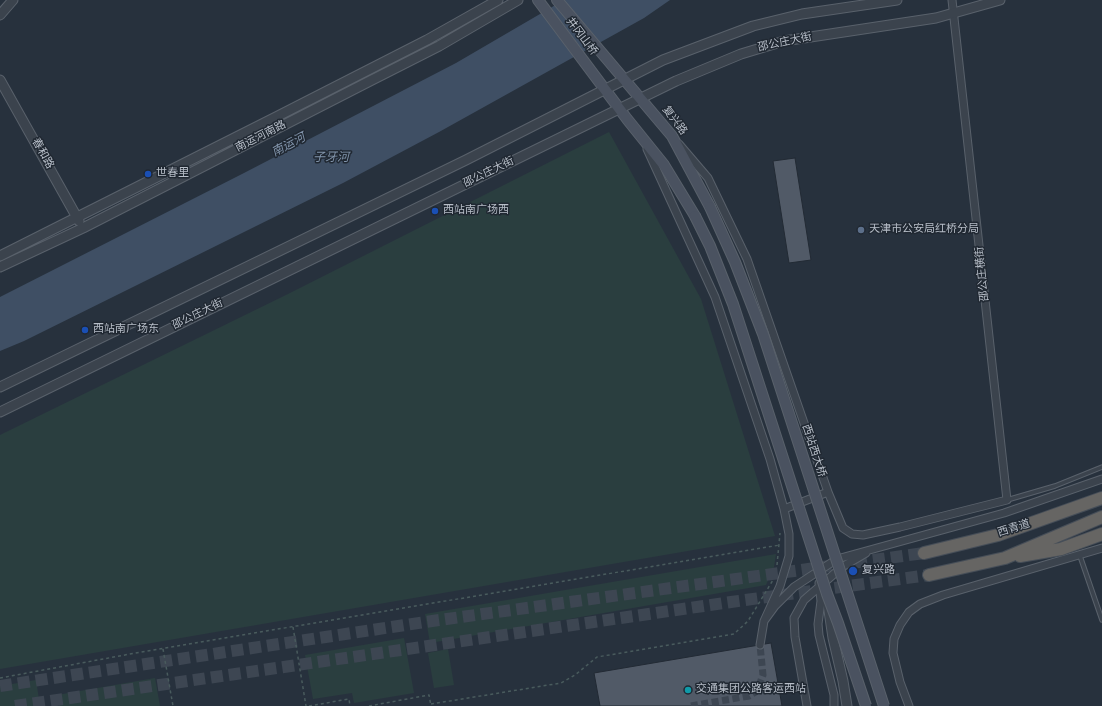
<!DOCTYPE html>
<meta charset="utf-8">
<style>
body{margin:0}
canvas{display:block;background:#27313d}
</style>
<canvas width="1102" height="706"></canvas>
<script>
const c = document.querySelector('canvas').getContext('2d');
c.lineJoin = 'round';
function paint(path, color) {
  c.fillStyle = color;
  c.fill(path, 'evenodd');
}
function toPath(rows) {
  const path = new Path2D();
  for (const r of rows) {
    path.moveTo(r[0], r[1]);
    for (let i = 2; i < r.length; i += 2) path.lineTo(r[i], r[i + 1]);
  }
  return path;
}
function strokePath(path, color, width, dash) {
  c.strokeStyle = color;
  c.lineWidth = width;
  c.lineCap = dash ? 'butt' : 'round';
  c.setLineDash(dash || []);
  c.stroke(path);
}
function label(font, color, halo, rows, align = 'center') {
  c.font = font + ' Overpass,"Noto Sans SC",sans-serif';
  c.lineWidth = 3;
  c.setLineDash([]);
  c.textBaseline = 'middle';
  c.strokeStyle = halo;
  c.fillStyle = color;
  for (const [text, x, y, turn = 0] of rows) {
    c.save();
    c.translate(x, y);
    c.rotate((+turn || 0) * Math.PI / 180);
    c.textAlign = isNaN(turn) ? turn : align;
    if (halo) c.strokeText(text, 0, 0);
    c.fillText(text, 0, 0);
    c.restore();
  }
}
paint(toPath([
 [609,132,701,299,775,536,0,669,0,435,288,294],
 [776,554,774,567,766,585,430,643,425,614],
 [404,638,414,693,354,703,352,693,313,699,305,655],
 [448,649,454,685,434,688,428,653],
 [155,678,160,706,59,706,57,695],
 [36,680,40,706,0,706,0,686]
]), '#2a3e3f');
paint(toPath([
 [564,0,670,0,644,18,439,132,343,183,24,341,0,351,0,297,244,173,456,63]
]), '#3f4f64');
const building = toPath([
 [795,158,811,260,789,263,773,161,795,158],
 [771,643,782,706,600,706,594,673,771,643]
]);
paint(building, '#515a67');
strokePath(building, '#222a34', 1);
strokePath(toPath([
 [691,706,749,696,757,691,763,675,760,645]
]), '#3d4652', 7, [7, 3.5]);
strokePath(toPath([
 [0,686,425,622,924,553],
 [15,706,731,602,929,575]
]), '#3d4652', 12, [12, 6]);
const service = toPath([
 [1007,500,1055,486,1102,467],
 [1080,556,1102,620]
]);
const minor = toPath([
 [679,144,708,178,747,259,828,492,843,528,852,534,863,535,900,527,1007,500,952,0],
 [647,149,715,297,770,459,784,509,789,534,789,556,780,586,764,621],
 [784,509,828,492],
 [819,583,821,601,818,624,819,635,834,695,834,706],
 [760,645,764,621,775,606,794,587,837,559,1004,513,1102,479],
 [807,706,795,637,794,618,804,600,842,567,866,553],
 [909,706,900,682,893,653,894,639,900,625,909,612,920,604,943,595,1102,548]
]);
const tertiary = toPath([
 [0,15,13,0],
 [0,80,79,221],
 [0,256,276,117,427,40,498,0],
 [0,267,83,228,368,82,439,46,518,0],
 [0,387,466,160,663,60,753,26,802,14,897,0],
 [0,412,676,81,741,54,784,41,936,18,1000,0],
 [828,604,833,638,843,681,847,706]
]);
const secondary = toPath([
 [538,0,627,119,664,165,695,216],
 [557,0,672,136,710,207]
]);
const trunk = toPath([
 [924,553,998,535,1102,498],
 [1020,556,1061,549,1102,534],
 [929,575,1005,558,1102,517]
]);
strokePath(service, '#59616b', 5.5);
strokePath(minor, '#59616b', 9);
strokePath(tertiary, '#59616b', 11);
strokePath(secondary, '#59616b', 12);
strokePath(trunk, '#464e58', 14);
strokePath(toPath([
 [777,565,780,533],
 [293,627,306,706],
 [163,649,173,706],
 [0,678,141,652,780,545],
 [431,704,561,683,575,675,597,657,734,634,748,621,773,580],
 [309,706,349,699,350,706],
 [369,706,429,695,431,706]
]), '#495b5d', 1.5, [3, 3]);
strokePath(service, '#3b434d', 3.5);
strokePath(minor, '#3b434d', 7);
strokePath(tertiary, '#3b434d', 9);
strokePath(secondary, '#4a5260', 10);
strokePath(trunk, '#666563', 12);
const secondaryBridge = toPath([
 [710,207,735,262,763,334,884,706],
 [695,216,710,246,733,304,827,594,838,623,866,706]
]);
strokePath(secondaryBridge, '#59616b', 12, []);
strokePath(secondaryBridge, '#4a5260', 10);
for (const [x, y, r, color] of [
 [148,174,4,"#1a4fb4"],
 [435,211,4,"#1a4fb4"],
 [861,230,4,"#5c6f8a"],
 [85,330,4,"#1a4fb4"],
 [853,571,5,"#1a4fb4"],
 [688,690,4,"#0f9aa8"]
]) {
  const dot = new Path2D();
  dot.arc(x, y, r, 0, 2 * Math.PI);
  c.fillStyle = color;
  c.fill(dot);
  strokePath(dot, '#202832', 1.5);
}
label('11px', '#b7bec8', '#202832', [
 ["井冈山桥",581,37,53],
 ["邵公庄大街",785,43,-12],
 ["复兴路",674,121,53],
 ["南运河南路",261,137,-27],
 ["春和路",42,154,61],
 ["邵公庄大街",489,173,-26],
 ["邵公庄横街",983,274,-96],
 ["邵公庄大街",198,315,-26],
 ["西站西大桥",813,451,72],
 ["西青道",1014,529,-17]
]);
label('11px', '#b7bec8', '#202832', [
 ["世春里",156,174],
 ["西站南广场西",443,211],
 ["天津市公安局红桥分局",869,230],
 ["西站南广场东",93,330],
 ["复兴路",862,571],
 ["交通集团公路客运西站",696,690]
], 'left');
label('italic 12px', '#8295ac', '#202832', [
 ["南运河",289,146,-28],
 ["子牙河",331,159]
]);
</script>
